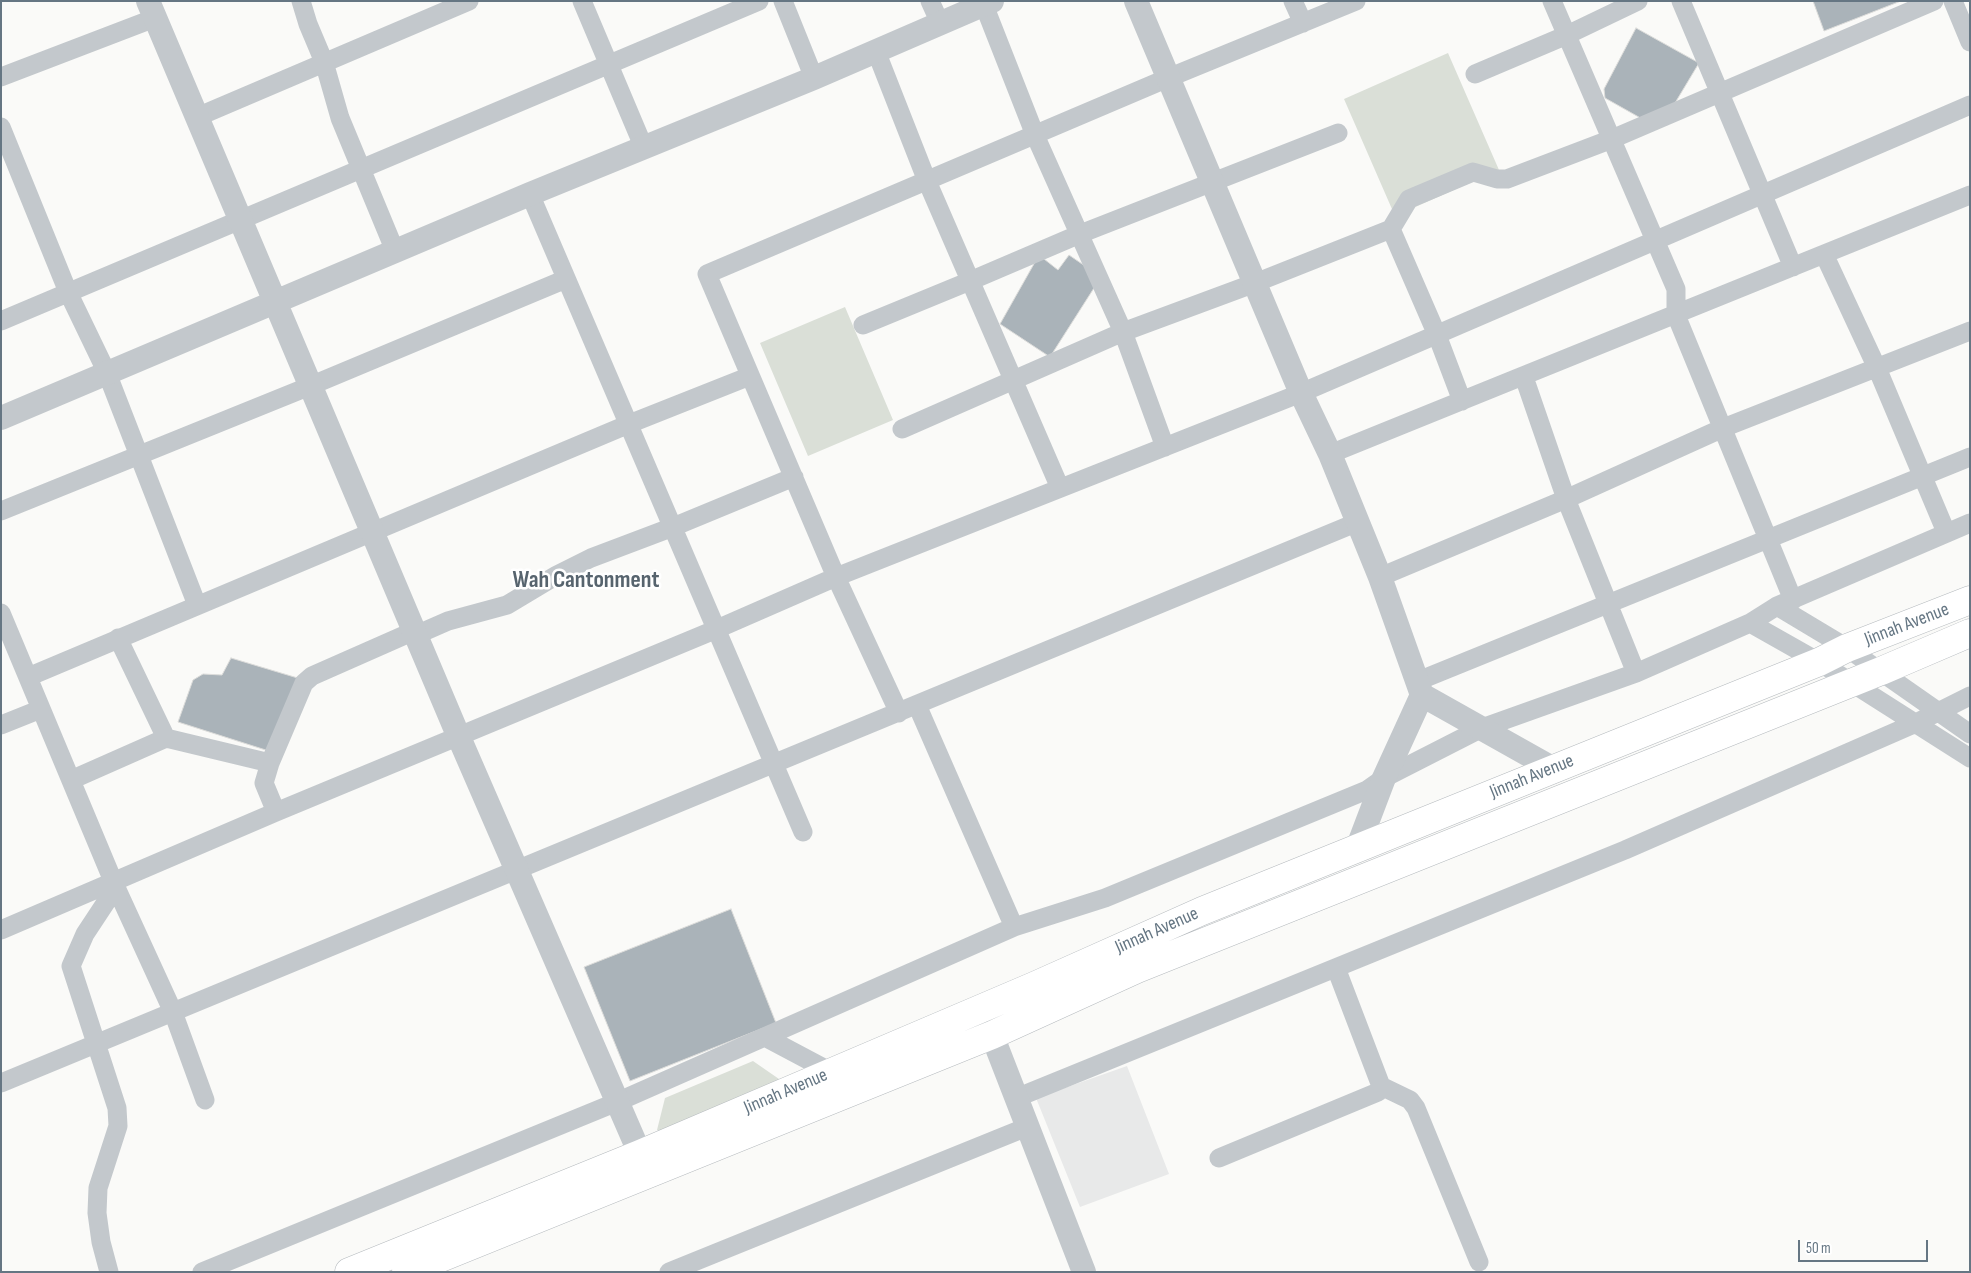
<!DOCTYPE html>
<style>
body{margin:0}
#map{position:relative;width:1971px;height:1273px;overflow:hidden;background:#fafaf8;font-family:"Sofia Sans Condensed",sans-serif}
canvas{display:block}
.frame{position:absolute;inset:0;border:2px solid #657683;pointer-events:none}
.scale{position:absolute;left:1798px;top:1240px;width:130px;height:22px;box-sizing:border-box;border:2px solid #657683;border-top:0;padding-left:6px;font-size:15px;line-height:18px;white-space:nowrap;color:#657683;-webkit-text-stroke:4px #fff;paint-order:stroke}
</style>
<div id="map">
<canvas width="1971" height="1273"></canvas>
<div class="frame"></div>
<div class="scale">50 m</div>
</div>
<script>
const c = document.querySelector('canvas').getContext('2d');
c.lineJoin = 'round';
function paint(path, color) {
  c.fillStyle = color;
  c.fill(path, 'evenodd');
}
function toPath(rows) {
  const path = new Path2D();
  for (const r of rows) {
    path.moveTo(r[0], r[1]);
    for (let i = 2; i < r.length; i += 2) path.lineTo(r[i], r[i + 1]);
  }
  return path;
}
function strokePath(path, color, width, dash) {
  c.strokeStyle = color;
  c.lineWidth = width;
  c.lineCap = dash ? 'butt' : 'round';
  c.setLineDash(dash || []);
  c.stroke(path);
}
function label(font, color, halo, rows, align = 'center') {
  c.font = font + ' "Sofia Sans Condensed",sans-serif';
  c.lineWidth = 5;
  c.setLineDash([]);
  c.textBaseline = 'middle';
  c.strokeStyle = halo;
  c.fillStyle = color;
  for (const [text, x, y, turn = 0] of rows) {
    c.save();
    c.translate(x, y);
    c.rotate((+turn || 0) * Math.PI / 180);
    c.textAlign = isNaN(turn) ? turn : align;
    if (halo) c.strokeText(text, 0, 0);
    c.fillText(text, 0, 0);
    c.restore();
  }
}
paint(toPath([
 [1127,1066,1169,1174,1080,1207,1036,1098]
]), '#e8e9e9');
paint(toPath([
 [1448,53,1499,170,1395,216,1344,99],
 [845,307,893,420,808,456,760,343],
 [753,1061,779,1079,783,1086,664,1134,657,1130,665,1098]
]), '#dadfd7');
const building = toPath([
 [1813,1,1901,1,1824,31,1813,1],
 [1636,28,1699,63,1669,113,1644,120,1605,98,1604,89,1636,28],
 [1039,255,1058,270,1069,255,1101,277,1050,357,1000,324,1039,255],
 [231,658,301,679,272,752,178,722,193,680,203,674,222,675,231,658],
 [731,909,776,1023,630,1081,584,967,731,909]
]);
paint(building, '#aab3b9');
strokePath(building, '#dcdcda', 1);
const primary = toPath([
 [349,1272,640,1154,1034,986,1202,911,1819,662,1847,648,1970,600],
 [406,1272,992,1035,1137,969,1881,671,1970,633]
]);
strokePath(primary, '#b5babe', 29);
strokePath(toPath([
 [301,1,308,24,324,62,340,118,395,251],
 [582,1,644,148],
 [783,1,814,78],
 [930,1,940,23],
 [1293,1,1303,23],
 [1552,1,1676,289,1676,315,1793,600],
 [1681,1,1793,267],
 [1953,1,1970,42],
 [984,5,1035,135,1123,332,1165,447],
 [876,51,927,181,1060,488],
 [1475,74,1567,35,1638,1],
 [1,77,155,18],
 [197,117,469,1],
 [1,127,68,292,107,373,197,605],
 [530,194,803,832],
 [1391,229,1437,335,1462,401],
 [1824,254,1877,368,1946,532],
 [1,321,759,1],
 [863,325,970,281,1080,234,1338,133],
 [1524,377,1566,499,1636,673],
 [902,429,1123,332,1255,283,1391,229,1409,199,1473,172,1497,179,1507,179,1612,139,1934,1],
 [1330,454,1970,195],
 [1,511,310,386,566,279],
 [1380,577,1566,499,1723,428,1970,331],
 [1777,606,1847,648,1970,734],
 [1,613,113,881,173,1012,205,1100],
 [1750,623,1819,662,1970,758],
 [416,635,448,621,507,605,557,575,591,558,673,527,794,477],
 [28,677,629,424,750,376],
 [1418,681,1970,457],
 [917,705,1014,927],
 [899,713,836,577,707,274,1168,78,1356,1],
 [1,725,41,709],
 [166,738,270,763],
 [71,780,166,738,118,638],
 [276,812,264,783,270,763,304,683,312,676,414,631],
 [1,930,276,812,717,629,836,577,1301,393,1970,105],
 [765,1037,831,1072],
 [1,1083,1358,522],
 [1381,1086,1410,1100,1416,1108,1479,1262],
 [1016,1098,1625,850,1916,723,1970,696],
 [1219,1158,1378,1092,1381,1086,1336,968],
 [109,1272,101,1242,97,1213,98,1188,118,1126,117,1108,71,966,85,934,116,887],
 [202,1272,617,1102,1014,927,1105,898,1367,790,1384,778,1482,728,1636,673,1750,623,1777,606,1970,523],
 [669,1272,1027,1127]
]), '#c3c8cc', 19);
strokePath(toPath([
 [148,1,458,735,640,1154],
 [1136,1,1301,393,1330,454,1380,577,1422,695,1552,768],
 [1,418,530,194,814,78,992,1],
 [1357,849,1384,778,1422,695],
 [992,1035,1084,1272]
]), '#c3c8cc', 24);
strokePath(primary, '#fff', 28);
label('19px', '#657683', '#fff', [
 ["Jinnah Avenue",1907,625,-21],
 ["Jinnah Avenue",1532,777,-22],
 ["Jinnah Avenue",1157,931,-24],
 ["Jinnah Avenue",786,1092,-23]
]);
label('bold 24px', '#57646e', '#fff', [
 ["Wah Cantonment",586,581]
]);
</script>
